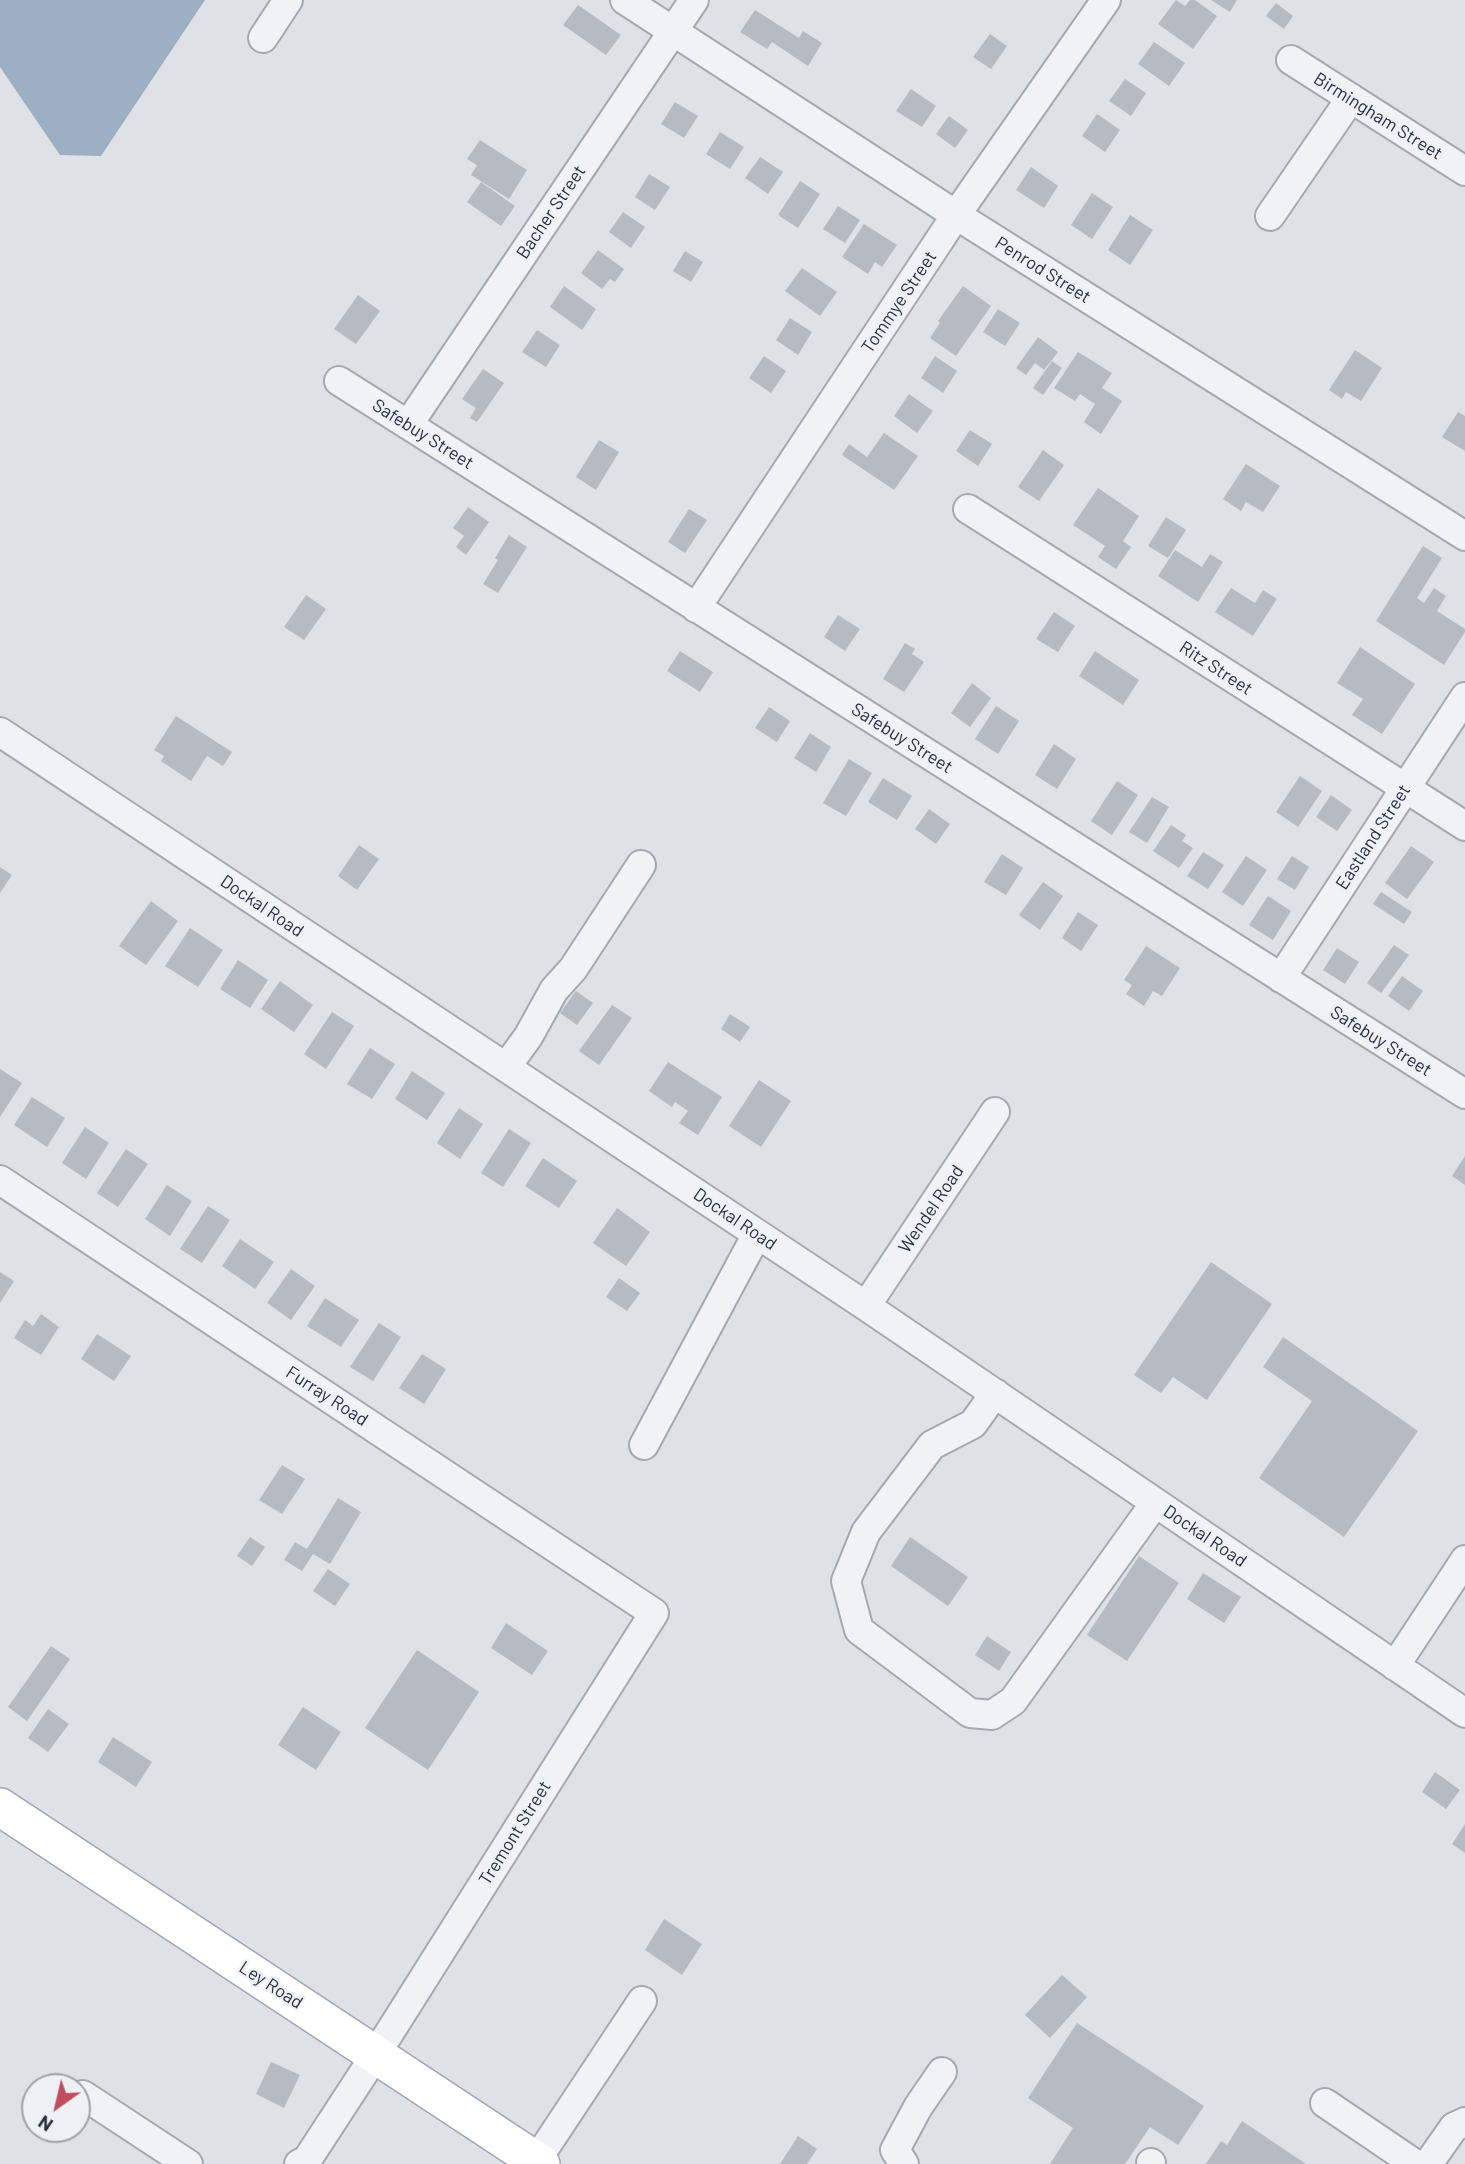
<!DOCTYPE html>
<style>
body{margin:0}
#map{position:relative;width:1465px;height:2164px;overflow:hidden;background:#dee1e6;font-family:Barlow,sans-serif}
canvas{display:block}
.north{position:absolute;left:21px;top:2073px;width:70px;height:70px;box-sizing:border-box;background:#edf0f4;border:2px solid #9fa3aa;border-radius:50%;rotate:214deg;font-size:19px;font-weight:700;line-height:28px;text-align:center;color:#29303c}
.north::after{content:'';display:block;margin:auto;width:24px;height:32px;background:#c04e5e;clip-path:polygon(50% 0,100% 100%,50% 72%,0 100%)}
</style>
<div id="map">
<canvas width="1465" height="2164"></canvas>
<div class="north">N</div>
</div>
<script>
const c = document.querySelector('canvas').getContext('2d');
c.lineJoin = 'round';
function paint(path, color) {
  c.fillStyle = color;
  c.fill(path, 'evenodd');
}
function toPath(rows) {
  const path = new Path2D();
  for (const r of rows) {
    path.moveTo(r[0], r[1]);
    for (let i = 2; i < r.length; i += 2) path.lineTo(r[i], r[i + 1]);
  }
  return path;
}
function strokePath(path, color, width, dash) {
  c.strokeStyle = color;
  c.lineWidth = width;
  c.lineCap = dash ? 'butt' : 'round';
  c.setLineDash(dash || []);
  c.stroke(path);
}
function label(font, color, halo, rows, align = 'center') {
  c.font = font + ' Barlow,sans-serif';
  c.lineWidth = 5;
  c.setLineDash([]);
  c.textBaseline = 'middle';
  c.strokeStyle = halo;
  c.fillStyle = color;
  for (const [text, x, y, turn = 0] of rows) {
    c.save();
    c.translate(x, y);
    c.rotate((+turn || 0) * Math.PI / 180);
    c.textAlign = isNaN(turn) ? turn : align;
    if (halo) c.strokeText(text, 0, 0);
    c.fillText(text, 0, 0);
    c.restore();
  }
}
paint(toPath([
 [0,0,205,0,101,156,60,155,0,67]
]), '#9cafc3');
paint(toPath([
 [1176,0,1185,6,1190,0,1195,0,1217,16,1193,49,1158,24],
 [1211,0,1237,0,1230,12],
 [1276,3,1293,16,1284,29,1266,16],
 [578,5,621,35,606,55,563,25],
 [755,10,799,38,803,31,822,43,808,66,772,42,767,49,740,32],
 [990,34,1007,46,991,69,973,57],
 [1154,42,1185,63,1169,86,1138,64],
 [1125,79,1146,93,1131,116,1109,101],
 [911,89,936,106,922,127,896,111],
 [675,102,698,116,684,138,661,124],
 [1097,114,1120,130,1105,152,1082,136],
 [949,116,968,130,955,148,936,134],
 [720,132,744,147,730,169,706,154],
 [480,140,527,170,509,199,471,175,477,165,467,159],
 [760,157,783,172,768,194,745,178],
 [1031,167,1058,186,1044,208,1016,190],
 [649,174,670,187,655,210,635,197],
 [800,181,820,194,798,228,778,215],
 [481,182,515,206,501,226,467,202],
 [1092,193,1113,207,1092,239,1071,225],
 [838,206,860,220,845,243,823,229],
 [623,212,645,227,631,248,609,232],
 [1130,215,1153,230,1130,265,1108,250],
 [864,224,897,245,882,267,875,262,868,274,842,257],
 [598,250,624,269,615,282,610,279,602,289,581,273],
 [685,251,703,262,691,282,673,271],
 [802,268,837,292,820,316,785,291],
 [564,286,596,309,582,330,550,307],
 [963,286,991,306,956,356,930,338,940,323,938,321],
 [358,295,380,311,356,344,334,329],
 [998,309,1020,323,1005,346,983,332],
 [790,318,812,332,798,355,776,340],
 [537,330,560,345,546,367,522,352],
 [1038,337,1058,352,1044,370,1035,363,1026,375,1016,368],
 [1355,350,1382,368,1361,401,1346,392,1342,399,1329,390],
 [1078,352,1112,373,1102,388,1122,401,1101,434,1084,422,1095,404,1080,394,1075,401,1054,388],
 [764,356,786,371,771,393,749,378],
 [935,356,957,371,943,393,921,378],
 [1052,361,1062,368,1043,395,1033,388],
 [483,369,504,383,477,422,470,418,476,408,462,399],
 [909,394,933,411,917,433,894,416],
 [1458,412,1465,416,1465,451,1442,437],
 [970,430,992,444,978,466,956,451],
 [884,433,918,456,894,490,842,455,849,444,867,457],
 [599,440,619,452,596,490,576,477],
 [1043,450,1064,465,1039,501,1018,487],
 [1246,464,1280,486,1263,512,1246,502,1241,511,1223,499],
 [1098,488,1139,516,1123,541,1131,547,1116,569,1098,557,1105,546,1073,525],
 [468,507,489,522,466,555,456,547,464,536,453,528],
 [689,509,707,520,685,553,668,542],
 [1166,517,1186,530,1168,558,1148,546],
 [509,535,527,547,498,593,483,584,498,560,495,558],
 [1423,546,1442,558,1417,598,1424,603,1434,588,1446,596,1437,611,1465,629,1465,632,1444,665,1376,621],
 [1175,550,1202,567,1210,554,1223,562,1198,602,1158,576],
 [1231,588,1255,603,1263,590,1277,599,1253,636,1215,612],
 [306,595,326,609,304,640,284,627],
 [1054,612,1075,626,1058,652,1036,639],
 [838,615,860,629,845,651,824,637],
 [905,643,915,649,912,654,924,662,904,692,883,679],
 [1360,647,1415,684,1382,734,1352,715,1363,699,1337,683],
 [680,651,713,672,700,692,667,671],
 [1095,651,1139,680,1123,705,1079,676],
 [972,683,991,698,970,727,951,713],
 [996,706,1019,721,998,754,975,739],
 [769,707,790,721,777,742,755,728],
 [176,716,232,752,223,766,207,756,191,781,161,761,164,756,154,750],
 [810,733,831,747,816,772,794,758],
 [1054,744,1076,759,1057,789,1035,775],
 [849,759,872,773,846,816,823,803],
 [1300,776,1322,791,1298,827,1276,812],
 [883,778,912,796,897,820,868,802],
 [1117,781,1138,795,1112,835,1091,821],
 [1331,795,1352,810,1337,831,1316,817],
 [1152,797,1169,807,1147,843,1129,832],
 [929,809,950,824,936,844,915,829],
 [1171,825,1186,835,1182,841,1193,848,1179,868,1153,851],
 [359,845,379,859,357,890,338,876],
 [1411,846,1434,862,1407,899,1385,883],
 [1203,852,1224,865,1208,889,1187,876],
 [1002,854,1023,868,1006,895,984,882],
 [1246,856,1267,870,1243,906,1222,892],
 [1292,856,1309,867,1295,890,1277,879],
 [0,867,12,875,0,893],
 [1043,882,1063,896,1040,930,1019,915],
 [1381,892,1412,912,1404,924,1373,904],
 [1268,896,1291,911,1273,940,1249,925],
 [151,901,178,921,146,965,119,946],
 [1078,912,1098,925,1081,951,1062,938],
 [190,928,223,950,198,987,165,966],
 [1394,945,1409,955,1381,993,1367,983],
 [1146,946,1180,968,1162,996,1153,991,1144,1006,1126,994,1132,985,1124,980],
 [1337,948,1359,962,1345,984,1323,970],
 [238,960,268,980,250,1008,220,989],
 [1402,976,1423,991,1409,1011,1388,996],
 [280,981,313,1005,294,1032,261,1009],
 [576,991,593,1003,577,1025,560,1013],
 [612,1005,632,1018,599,1065,579,1051],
 [332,1012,354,1026,326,1069,304,1054],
 [730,1014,750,1027,740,1042,721,1029],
 [370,1048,395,1064,372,1099,347,1084],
 [668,1062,722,1097,698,1135,679,1123,688,1111,675,1102,672,1107,649,1091],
 [0,1069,22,1083,0,1117],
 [412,1071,445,1093,427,1120,395,1099],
 [759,1080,791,1101,761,1147,729,1126],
 [32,1097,65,1118,47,1147,14,1125],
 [459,1108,483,1124,460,1159,437,1143],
 [85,1127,109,1143,86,1179,62,1163],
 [509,1129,531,1143,503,1187,481,1173],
 [126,1149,148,1164,118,1207,97,1193],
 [1465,1156,1465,1185,1452,1176],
 [543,1158,577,1181,559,1208,525,1186],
 [167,1185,192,1201,170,1236,145,1219],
 [208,1206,230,1220,202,1263,180,1249],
 [617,1208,650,1232,626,1266,593,1243],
 [240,1239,274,1262,255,1289,222,1266],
 [1211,1262,1272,1304,1207,1400,1173,1377,1161,1393,1134,1375],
 [291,1269,315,1286,291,1320,267,1303],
 [0,1272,14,1281,0,1303],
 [619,1278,640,1293,627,1311,606,1297],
 [325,1298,359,1320,341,1347,307,1326],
 [41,1314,59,1327,41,1355,14,1338,25,1320,33,1326],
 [379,1323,401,1337,373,1381,350,1367],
 [97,1334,131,1356,114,1381,81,1359],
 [1283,1337,1418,1431,1344,1537,1259,1478,1312,1401,1263,1367],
 [422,1354,446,1369,424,1404,399,1388],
 [282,1465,305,1479,282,1514,259,1500],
 [338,1498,361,1512,330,1564,313,1554,302,1571,284,1560,295,1542,307,1549],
 [250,1537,265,1547,252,1566,237,1556],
 [910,1537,968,1577,948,1606,891,1566],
 [1139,1556,1179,1583,1127,1661,1087,1635],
 [328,1569,350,1584,335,1606,313,1591],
 [1203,1573,1241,1597,1224,1623,1187,1599],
 [506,1623,548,1651,532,1675,491,1648],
 [987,1636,1011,1652,999,1671,975,1655],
 [51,1646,70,1659,27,1721,8,1707],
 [417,1650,479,1692,428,1770,365,1728],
 [303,1707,341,1732,316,1770,278,1745],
 [48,1709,69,1724,48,1752,28,1738],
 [113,1737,152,1762,136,1787,98,1762],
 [1435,1772,1460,1790,1446,1809,1422,1792],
 [1465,1824,1465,1853,1452,1844],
 [664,1919,702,1944,682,1975,645,1950],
 [1062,1975,1087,1997,1050,2038,1025,2015],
 [1077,2023,1204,2106,1178,2145,1150,2127,1125,2164,1050,2164,1073,2128,1028,2098],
 [271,2062,300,2075,284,2108,256,2094],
 [1242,2121,1306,2164,1206,2164,1221,2141,1227,2145],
 [798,2136,817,2149,807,2164,780,2164]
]), '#b6bbc2');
const minor = toPath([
 [625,0,956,215,1465,536],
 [263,38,288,0],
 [1291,60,1465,171],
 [1270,216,1351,98],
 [339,381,1465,1094],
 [408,425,694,0],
 [968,509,1465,826],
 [696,608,956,215,1106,0],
 [0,732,866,1306,1465,1713],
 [1281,978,1465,697],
 [506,1067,528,1037,554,990,573,969,641,865],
 [0,1180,654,1613,376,2054,307,2160,299,2164],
 [866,1306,995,1112],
 [995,1393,973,1424,932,1445,866,1532,846,1581,859,1630,970,1713,992,1715,1013,1701,1155,1503],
 [644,1445,757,1234],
 [1395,1666,1465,1560],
 [83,2095,188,2164],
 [1325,2103,1415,2164],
 [536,2161,642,2001],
 [904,2164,895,2150,918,2107,942,2072],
 [1151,2164,1151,2163],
 [1428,2164,1454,2127,1465,2122]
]);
const major = toPath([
 [0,1807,541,2164]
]);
strokePath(minor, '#a4a8b0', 32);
strokePath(major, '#9fa6b1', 40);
strokePath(minor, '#f0f2f5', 28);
strokePath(major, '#fff', 37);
label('18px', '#29303c', '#edf0f4', [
 ["Birmingham Street",1378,116,32],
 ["Bacher Street",551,212,-56],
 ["Penrod Street",1043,270,32],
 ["Tommye Street",899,302,-56],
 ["Safebuy Street",423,434,32],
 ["Ritz Street",1216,668,33],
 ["Safebuy Street",902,738,32],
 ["Eastland Street",1373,837,-57],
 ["Dockal Road",262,906,34],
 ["Safebuy Street",1381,1041,32],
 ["Wendel Road",931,1209,-56],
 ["Dockal Road",735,1219,34],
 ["Furray Road",327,1396,33],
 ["Dockal Road",1205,1536,34],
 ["Tremont Street",515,1833,-58],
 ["Ley Road",271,1985,33]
]);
</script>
